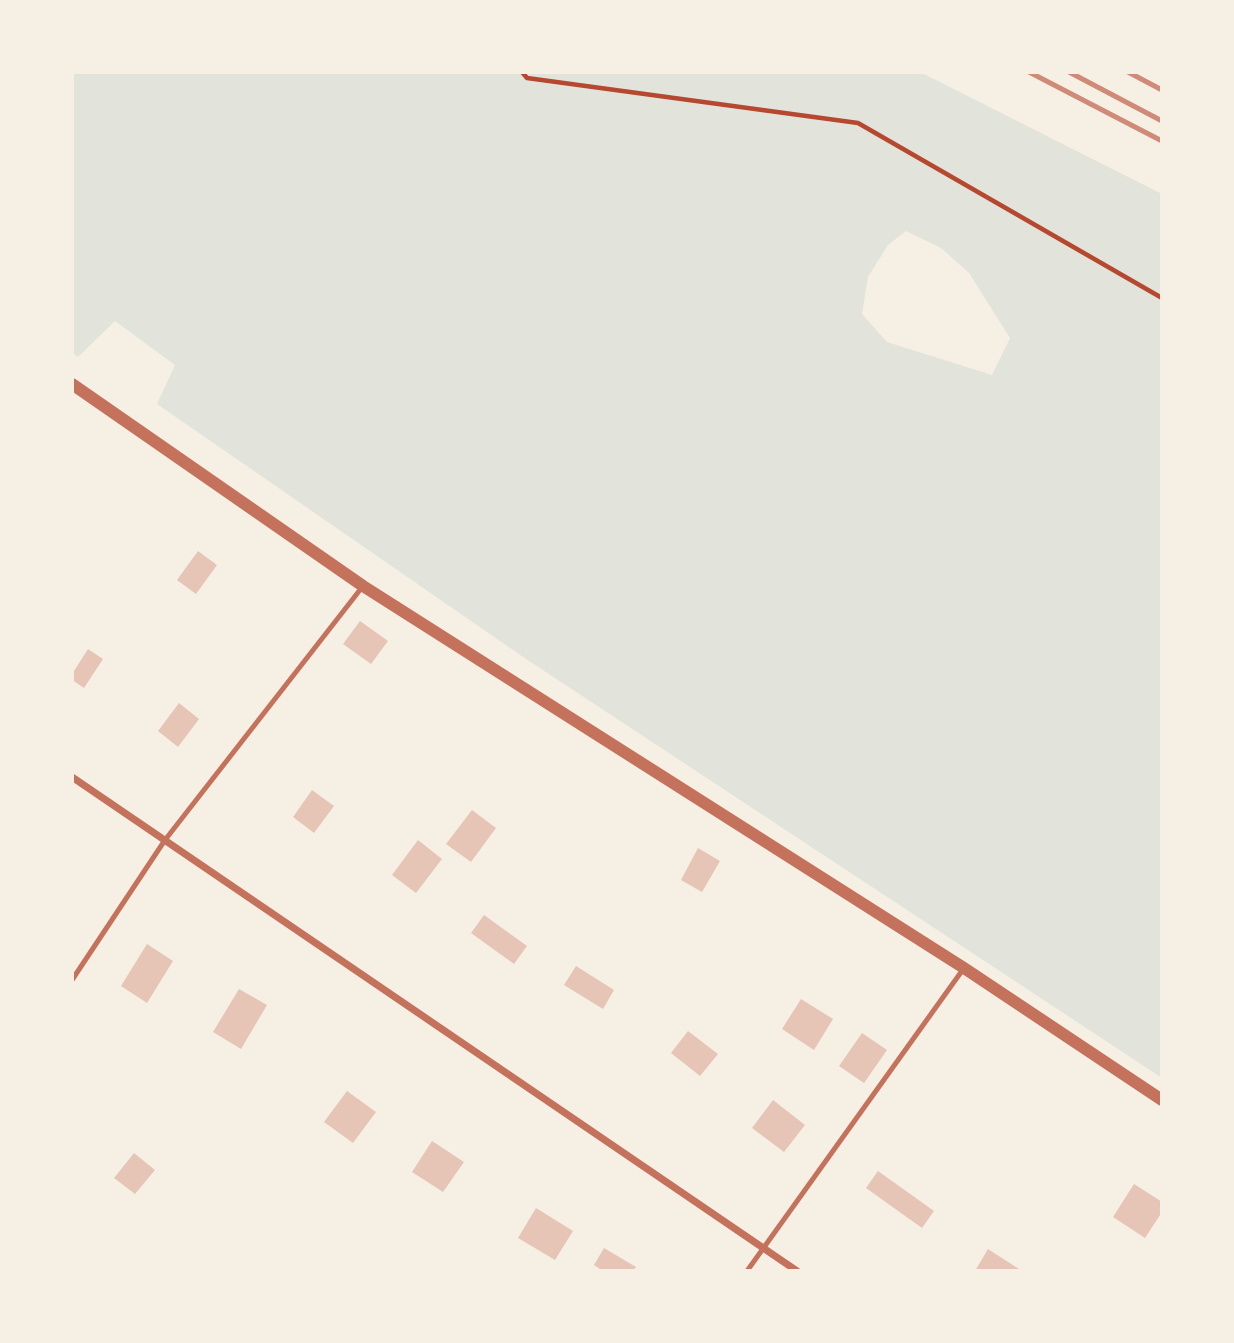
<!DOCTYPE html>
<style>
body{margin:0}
#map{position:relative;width:1234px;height:1343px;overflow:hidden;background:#f6efe4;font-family:Arial,sans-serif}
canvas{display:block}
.frame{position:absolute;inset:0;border:74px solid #f6efe4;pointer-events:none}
</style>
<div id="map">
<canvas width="1234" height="1343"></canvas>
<div class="frame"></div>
</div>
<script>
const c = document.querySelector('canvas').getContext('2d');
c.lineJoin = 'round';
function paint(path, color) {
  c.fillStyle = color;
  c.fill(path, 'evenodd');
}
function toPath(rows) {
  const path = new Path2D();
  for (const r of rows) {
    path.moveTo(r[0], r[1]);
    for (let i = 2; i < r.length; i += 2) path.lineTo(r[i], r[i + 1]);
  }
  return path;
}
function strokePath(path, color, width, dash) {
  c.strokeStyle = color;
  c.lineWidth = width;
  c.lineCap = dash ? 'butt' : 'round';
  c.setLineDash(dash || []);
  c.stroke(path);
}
paint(toPath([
 [72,72,920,72,1162,194,1162,1078,526,659,157,404,175,365,115,321,78,357,72,353],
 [906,231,941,248,969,273,1010,338,992,375,887,342,862,314,868,277,888,245]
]), '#e2e4dc');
paint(toPath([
 [198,551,217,565,196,594,177,580],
 [360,621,388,641,371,664,343,644],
 [88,649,103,659,84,688,72,680,72,674],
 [179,703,199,719,178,747,158,731],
 [312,790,334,806,314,833,293,817],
 [472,810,496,828,471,862,446,844],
 [418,840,442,859,416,893,392,875],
 [698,848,720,861,702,892,681,880],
 [484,915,527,946,514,964,471,933],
 [147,944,173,961,147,1003,121,986],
 [576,966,614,990,603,1009,564,985],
 [239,989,267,1005,241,1049,213,1032],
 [801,999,833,1019,814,1050,782,1029],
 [688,1031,718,1054,700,1076,671,1053],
 [862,1033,887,1050,864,1083,839,1066],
 [347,1091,376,1112,353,1143,324,1122],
 [773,1100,805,1125,784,1152,752,1128],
 [432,1141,464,1162,443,1192,412,1172],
 [134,1153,155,1170,135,1194,114,1178],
 [878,1171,934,1211,922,1228,866,1188],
 [1134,1184,1162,1202,1162,1212,1145,1238,1113,1217],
 [536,1208,573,1231,555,1260,518,1238],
 [604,1248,636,1267,633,1271,603,1271,594,1265],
 [988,1249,1022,1271,975,1271]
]), '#e6c5b7');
strokePath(toPath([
 [522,72,527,78,858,123,1162,298]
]), '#b5482f', 4.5);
strokePath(toPath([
 [72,980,165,840,363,586],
 [747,1271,964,968]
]), '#c5725c', 5);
strokePath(toPath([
 [72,777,797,1271]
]), '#c5725c', 7);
strokePath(toPath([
 [72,384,363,586,964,968,1162,1100]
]), '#c5725c', 12);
strokePath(toPath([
 [1029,72,1162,141],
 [1069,72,1162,121],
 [1128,72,1162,90]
]), '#cf8b77', 5);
</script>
